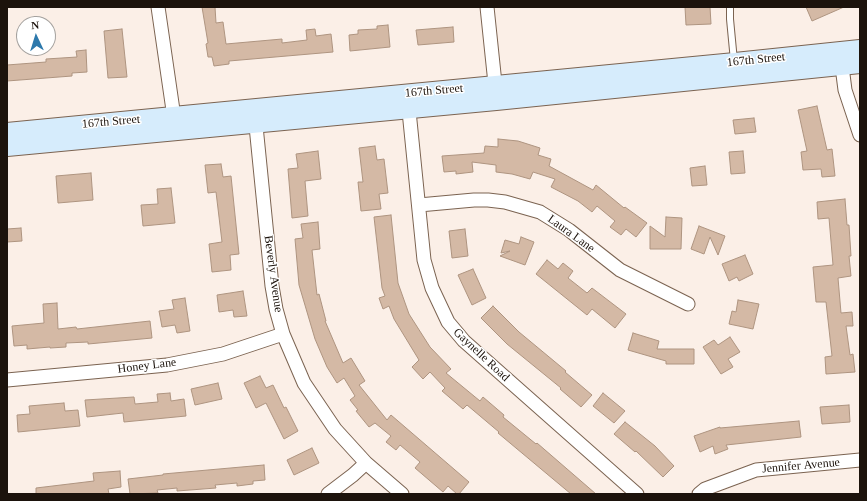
<!DOCTYPE html>
<style>
body{margin:0}
#map{position:relative;width:867px;height:501px;overflow:hidden;background:#fbefe7;font-family:"Times New Roman",serif}
canvas{display:block}
.frame{position:absolute;inset:0;border:8px solid #1c130c;pointer-events:none}
.north{position:absolute;left:16px;top:16px;width:40px;height:40px;box-sizing:border-box;background:#fff;border:1px solid #a4a19e;border-radius:50%;rotate:356deg;font-size:11px;font-weight:700;line-height:16px;text-align:center;color:#1c130c}
.north::after{content:'';display:block;margin:auto;width:14px;height:18px;background:#2d79ac;clip-path:polygon(50% 0,100% 100%,50% 72%,0 100%)}
</style>
<div id="map">
<canvas width="867" height="501"></canvas>
<div class="frame"></div>
<div class="north">N</div>
</div>
<script>
const c = document.querySelector('canvas').getContext('2d');
c.lineJoin = 'round';
function paint(path, color) {
  c.fillStyle = color;
  c.fill(path, 'evenodd');
}
function toPath(rows) {
  const path = new Path2D();
  for (const r of rows) {
    path.moveTo(r[0], r[1]);
    for (let i = 2; i < r.length; i += 2) path.lineTo(r[i], r[i + 1]);
  }
  return path;
}
function strokePath(path, color, width, dash) {
  c.strokeStyle = color;
  c.lineWidth = width;
  c.lineCap = dash ? 'butt' : 'round';
  c.setLineDash(dash || []);
  c.stroke(path);
}
function label(font, color, halo, rows, align = 'center') {
  c.font = font + ' "Times New Roman",serif';
  c.lineWidth = 3;
  c.setLineDash([]);
  c.textBaseline = 'middle';
  c.strokeStyle = halo;
  c.fillStyle = color;
  for (const [text, x, y, turn = 0] of rows) {
    c.save();
    c.translate(x, y);
    c.rotate((+turn || 0) * Math.PI / 180);
    c.textAlign = isNaN(turn) ? turn : align;
    if (halo) c.strokeText(text, 0, 0);
    c.fillText(text, 0, 0);
    c.restore();
  }
}
const building = toPath([
 [202,7,215,7,216,23,223,22,226,44,282,39,282,43,307,40,306,30,315,29,316,36,331,34,333,52,229,61,229,64,214,66,212,57,208,57,206,44,208,43,202,7],
 [685,7,710,7,711,24,686,25,685,7],
 [806,7,844,7,812,21,806,7],
 [388,25,390,47,350,51,349,35,358,34,358,30,377,29,377,26,388,25],
 [453,27,454,42,418,45,416,30,453,27],
 [122,29,127,77,108,78,104,31,122,29],
 [86,50,87,72,72,73,72,76,7,81,7,65,46,62,46,59,77,57,76,51,86,50],
 [817,106,827,150,832,149,835,176,822,177,821,169,803,170,801,152,807,151,798,110,817,106],
 [754,118,756,132,735,134,733,120,754,118],
 [498,139,518,141,540,148,538,155,551,159,549,166,593,190,596,185,624,208,625,207,647,223,636,237,626,229,621,235,610,227,615,221,597,206,592,212,578,201,551,187,555,179,533,172,530,179,512,174,496,172,496,165,472,162,473,172,456,174,456,171,444,172,442,156,484,153,485,146,498,147,498,139],
 [375,146,377,160,384,159,388,193,379,194,381,209,361,211,358,182,363,182,359,148,375,146],
 [318,151,321,179,305,181,308,216,292,218,288,169,298,168,296,154,318,151],
 [743,151,745,173,731,174,729,152,743,151],
 [221,164,223,177,231,176,239,254,230,255,231,270,212,272,209,244,222,242,216,192,208,193,205,165,221,164],
 [705,166,707,185,692,186,690,168,705,166],
 [91,173,93,200,58,203,56,176,91,173],
 [171,188,175,223,143,226,141,205,158,204,157,189,171,188],
 [845,199,847,225,849,225,851,256,849,256,851,276,838,278,841,313,852,312,853,326,846,326,850,355,853,354,855,372,826,374,825,357,832,356,826,302,816,302,813,267,833,265,829,218,818,219,817,202,845,199],
 [391,215,398,283,409,314,430,347,451,369,446,373,480,401,483,397,504,415,503,417,536,444,537,443,596,494,571,494,498,433,499,432,467,405,463,409,442,391,445,388,430,372,423,379,412,367,419,360,394,319,389,306,383,309,379,298,385,296,382,288,374,217,391,215],
 [666,217,682,218,681,249,650,249,650,226,665,237,666,217],
 [318,222,320,249,312,250,317,295,319,294,326,321,325,321,343,363,351,358,365,381,359,385,387,420,391,415,469,482,459,494,457,494,448,486,443,492,415,468,420,462,400,445,396,450,386,442,391,436,375,423,369,427,356,411,358,410,350,400,355,396,344,378,337,383,327,367,315,339,299,285,295,239,303,238,301,224,318,222],
 [699,226,725,236,718,255,710,237,704,254,691,249,699,226],
 [21,228,22,241,7,242,7,229,21,228],
 [465,229,468,256,452,258,449,231,465,229],
 [521,237,534,242,525,265,500,256,510,251,501,253,505,240,519,244,521,237],
 [745,255,753,274,739,281,737,277,729,281,722,264,745,255],
 [547,260,558,269,563,263,573,271,568,278,587,293,592,288,626,314,615,328,592,309,587,315,536,274,547,260],
 [473,269,486,298,472,305,458,275,473,269],
 [243,291,247,316,234,317,233,310,219,312,217,295,243,291],
 [185,298,190,331,177,333,175,325,162,327,159,311,174,309,172,300,185,298],
 [738,300,759,304,753,329,729,324,732,311,736,312,738,300],
 [57,303,58,329,76,327,77,329,150,321,152,338,88,344,88,342,66,343,66,347,50,348,50,347,27,349,27,345,14,346,12,326,44,323,43,304,57,303],
 [493,306,519,332,566,371,565,372,592,395,581,407,560,389,561,388,507,344,481,318,493,306],
 [633,333,659,341,657,349,694,349,694,364,666,364,666,361,628,350,633,333],
 [730,337,740,352,728,359,733,367,721,374,703,347,714,340,718,345,730,337],
 [260,376,266,388,273,385,284,408,286,407,298,431,284,439,266,403,256,408,244,383,260,376],
 [218,383,222,399,195,405,191,389,218,383],
 [170,393,171,401,184,399,186,416,124,422,123,413,87,417,85,400,134,397,135,404,158,402,157,394,170,393],
 [603,393,625,411,614,423,593,406,603,393],
 [64,403,65,411,78,410,80,426,18,432,17,415,30,414,29,406,64,403],
 [849,405,850,422,822,424,820,407,849,405],
 [799,421,801,437,726,445,728,449,715,454,713,446,700,452,694,436,720,427,720,428,799,421],
 [625,422,655,446,674,466,663,477,636,451,635,452,614,434,625,422],
 [312,448,319,463,294,475,287,460,312,448],
 [264,465,265,480,253,481,253,484,237,486,237,483,215,485,216,488,177,491,177,488,157,490,158,493,130,494,128,479,163,475,163,474,264,465],
 [120,471,121,487,108,489,109,494,36,494,36,488,94,481,93,473,120,471]
]);
paint(building, '#d4b9a5');
strokePath(building, '#ae9480', 1);
const lane = toPath([
 [730,7,730,19,734,61]
]);
const street = toPath([
 [158,7,175,124],
 [487,7,496,93],
 [841,59,845,90,860,135],
 [408,101,424,260,432,288,448,322,464,341,637,494],
 [255,116,272,286,276,309,283,334,304,383,335,429,366,463,402,494],
 [419,205,474,200,488,200,505,202,540,212,569,230,620,270,688,304],
 [7,380,167,365,223,354,283,334],
 [328,494,353,475,366,463],
 [699,494,705,489,756,470,860,460]
]);
const secondary = toPath([
 [7,132,735,62,860,49],
 [7,147,496,101,860,64]
]);
strokePath(lane, '#7b6351', 8);
strokePath(street, '#7b6351', 15);
strokePath(secondary, '#7b6351', 20);
strokePath(lane, '#fff', 6);
strokePath(street, '#fff', 13);
strokePath(secondary, '#d6ecfc', 18);
label('12px', '#1c130c', '#fff', [
 ["167th Street",756,60,-6],
 ["167th Street",434,91,-5],
 ["167th Street",111,122,-5],
 ["Laura Lane",571,234,36],
 ["Beverly Avenue",273,274,82],
 ["Gaynelle Road",481,355,43],
 ["Honey Lane",147,366,-7],
 ["Jennifer Avenue",801,466,-5]
]);
</script>
